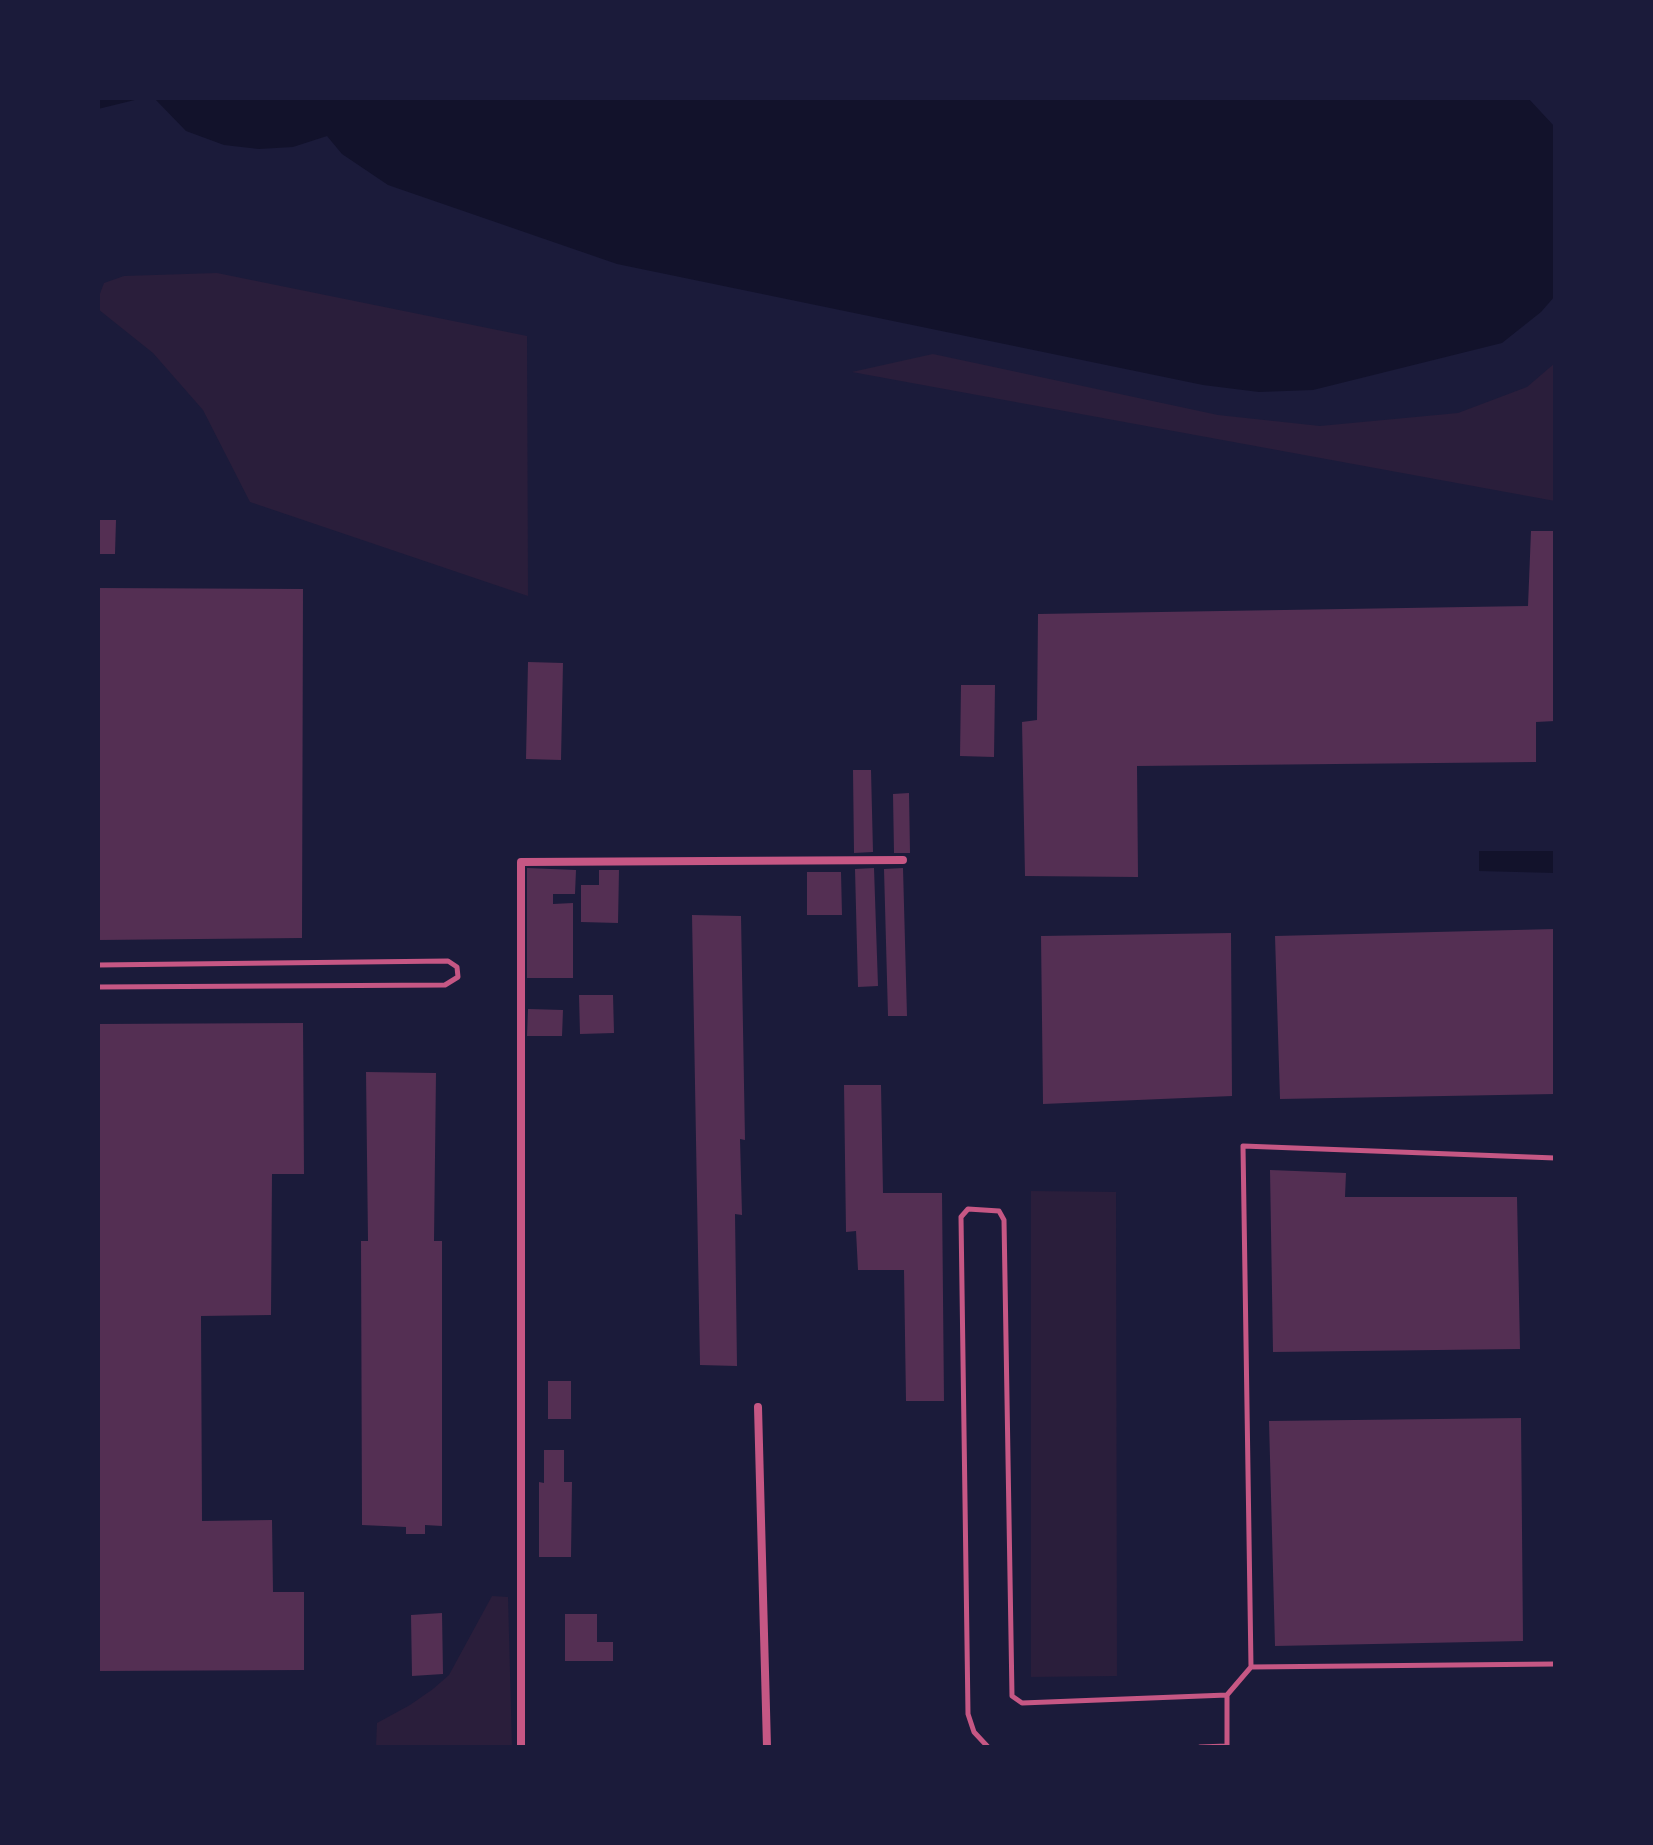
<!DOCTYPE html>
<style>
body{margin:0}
#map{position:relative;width:1653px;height:1845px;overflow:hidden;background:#1b1b3a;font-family:"Titillium Web",sans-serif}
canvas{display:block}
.frame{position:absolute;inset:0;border:100px solid #1b1b3a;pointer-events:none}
</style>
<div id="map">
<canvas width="1653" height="1845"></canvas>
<div class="frame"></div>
</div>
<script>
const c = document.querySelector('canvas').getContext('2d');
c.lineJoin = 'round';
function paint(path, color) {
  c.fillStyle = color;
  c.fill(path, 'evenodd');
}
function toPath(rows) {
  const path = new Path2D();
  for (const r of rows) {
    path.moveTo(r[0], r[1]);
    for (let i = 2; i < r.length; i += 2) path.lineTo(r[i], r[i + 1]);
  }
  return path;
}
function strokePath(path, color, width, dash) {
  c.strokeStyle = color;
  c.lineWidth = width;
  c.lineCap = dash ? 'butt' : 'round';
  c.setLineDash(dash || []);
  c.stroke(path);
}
paint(toPath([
 [217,273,527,336,528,596,250,502,203,410,153,353,98,309,98,299,104,283,124,276],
 [933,354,1218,415,1320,426,1458,413,1527,387,1555,363,1555,501,852,372],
 [1031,1191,1116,1192,1117,1676,1031,1677],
 [492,1596,508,1597,512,1747,376,1747,377,1723,410,1705,433,1689,449,1675]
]), '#2a1e3b');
paint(toPath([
 [98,98,143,98,98,109],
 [154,98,1528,98,1555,127,1555,296,1541,312,1502,343,1313,390,1259,392,1203,385,617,264,388,185,342,154,327,136,293,147,259,149,224,145,186,131],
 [1479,851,1555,851,1555,873,1479,871]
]), '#12122b');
paint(toPath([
 [98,520,116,520,115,554,98,554],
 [1531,531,1555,531,1555,721,1536,722,1536,762,1137,766,1138,877,1025,876,1022,722,1037,720,1038,614,1528,606],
 [98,588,303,589,302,938,98,940],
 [528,662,563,663,561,760,526,759],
 [961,685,995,685,994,757,960,756],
 [853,770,871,770,873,852,854,853],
 [909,793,910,853,894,853,893,794],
 [527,868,576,870,575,894,553,894,553,904,573,903,573,978,527,978],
 [874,868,878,986,858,987,855,869],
 [903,868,907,1016,888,1016,884,869],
 [599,870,619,870,618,923,581,922,581,885,599,885],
 [807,872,841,872,842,915,807,915],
 [692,915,741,916,745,1140,740,1139,742,1215,735,1214,737,1366,700,1365],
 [1555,929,1555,1094,1280,1099,1275,936],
 [1231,933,1232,1096,1043,1104,1041,936],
 [579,995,613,995,614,1033,580,1034],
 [528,1009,563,1010,562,1036,527,1036],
 [303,1023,304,1174,272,1174,271,1315,201,1316,202,1521,272,1520,273,1592,304,1592,304,1670,98,1671,98,1024],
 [366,1072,436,1073,434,1241,442,1241,442,1526,425,1525,425,1534,406,1534,406,1527,362,1525,361,1241,368,1241],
 [844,1085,881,1085,883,1193,942,1193,944,1401,906,1401,904,1270,858,1270,856,1231,846,1232],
 [1270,1170,1346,1173,1345,1197,1517,1197,1520,1349,1273,1352],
 [548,1381,571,1381,571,1419,548,1419],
 [1521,1418,1523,1641,1275,1646,1269,1421],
 [544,1450,564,1450,564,1482,572,1482,571,1557,539,1557,539,1482,544,1483],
 [442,1613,443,1674,412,1676,411,1615],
 [565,1614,597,1614,597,1642,613,1642,613,1661,565,1661]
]), '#542f53');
strokePath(toPath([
 [98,965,448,961,457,967,458,977,445,985,98,987],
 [1251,1667,1555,1664],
 [988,1747,974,1732,968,1714,961,1217,968,1209,999,1211,1004,1220,1012,1696,1022,1703,1227,1695],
 [1200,1747,1227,1746],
 [1227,1747,1227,1695,1251,1667,1243,1146,1555,1158]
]), '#c65784', 5);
strokePath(toPath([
 [758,1407,767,1747],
 [521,1747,521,862,903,860]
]), '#c65784', 8);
</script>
